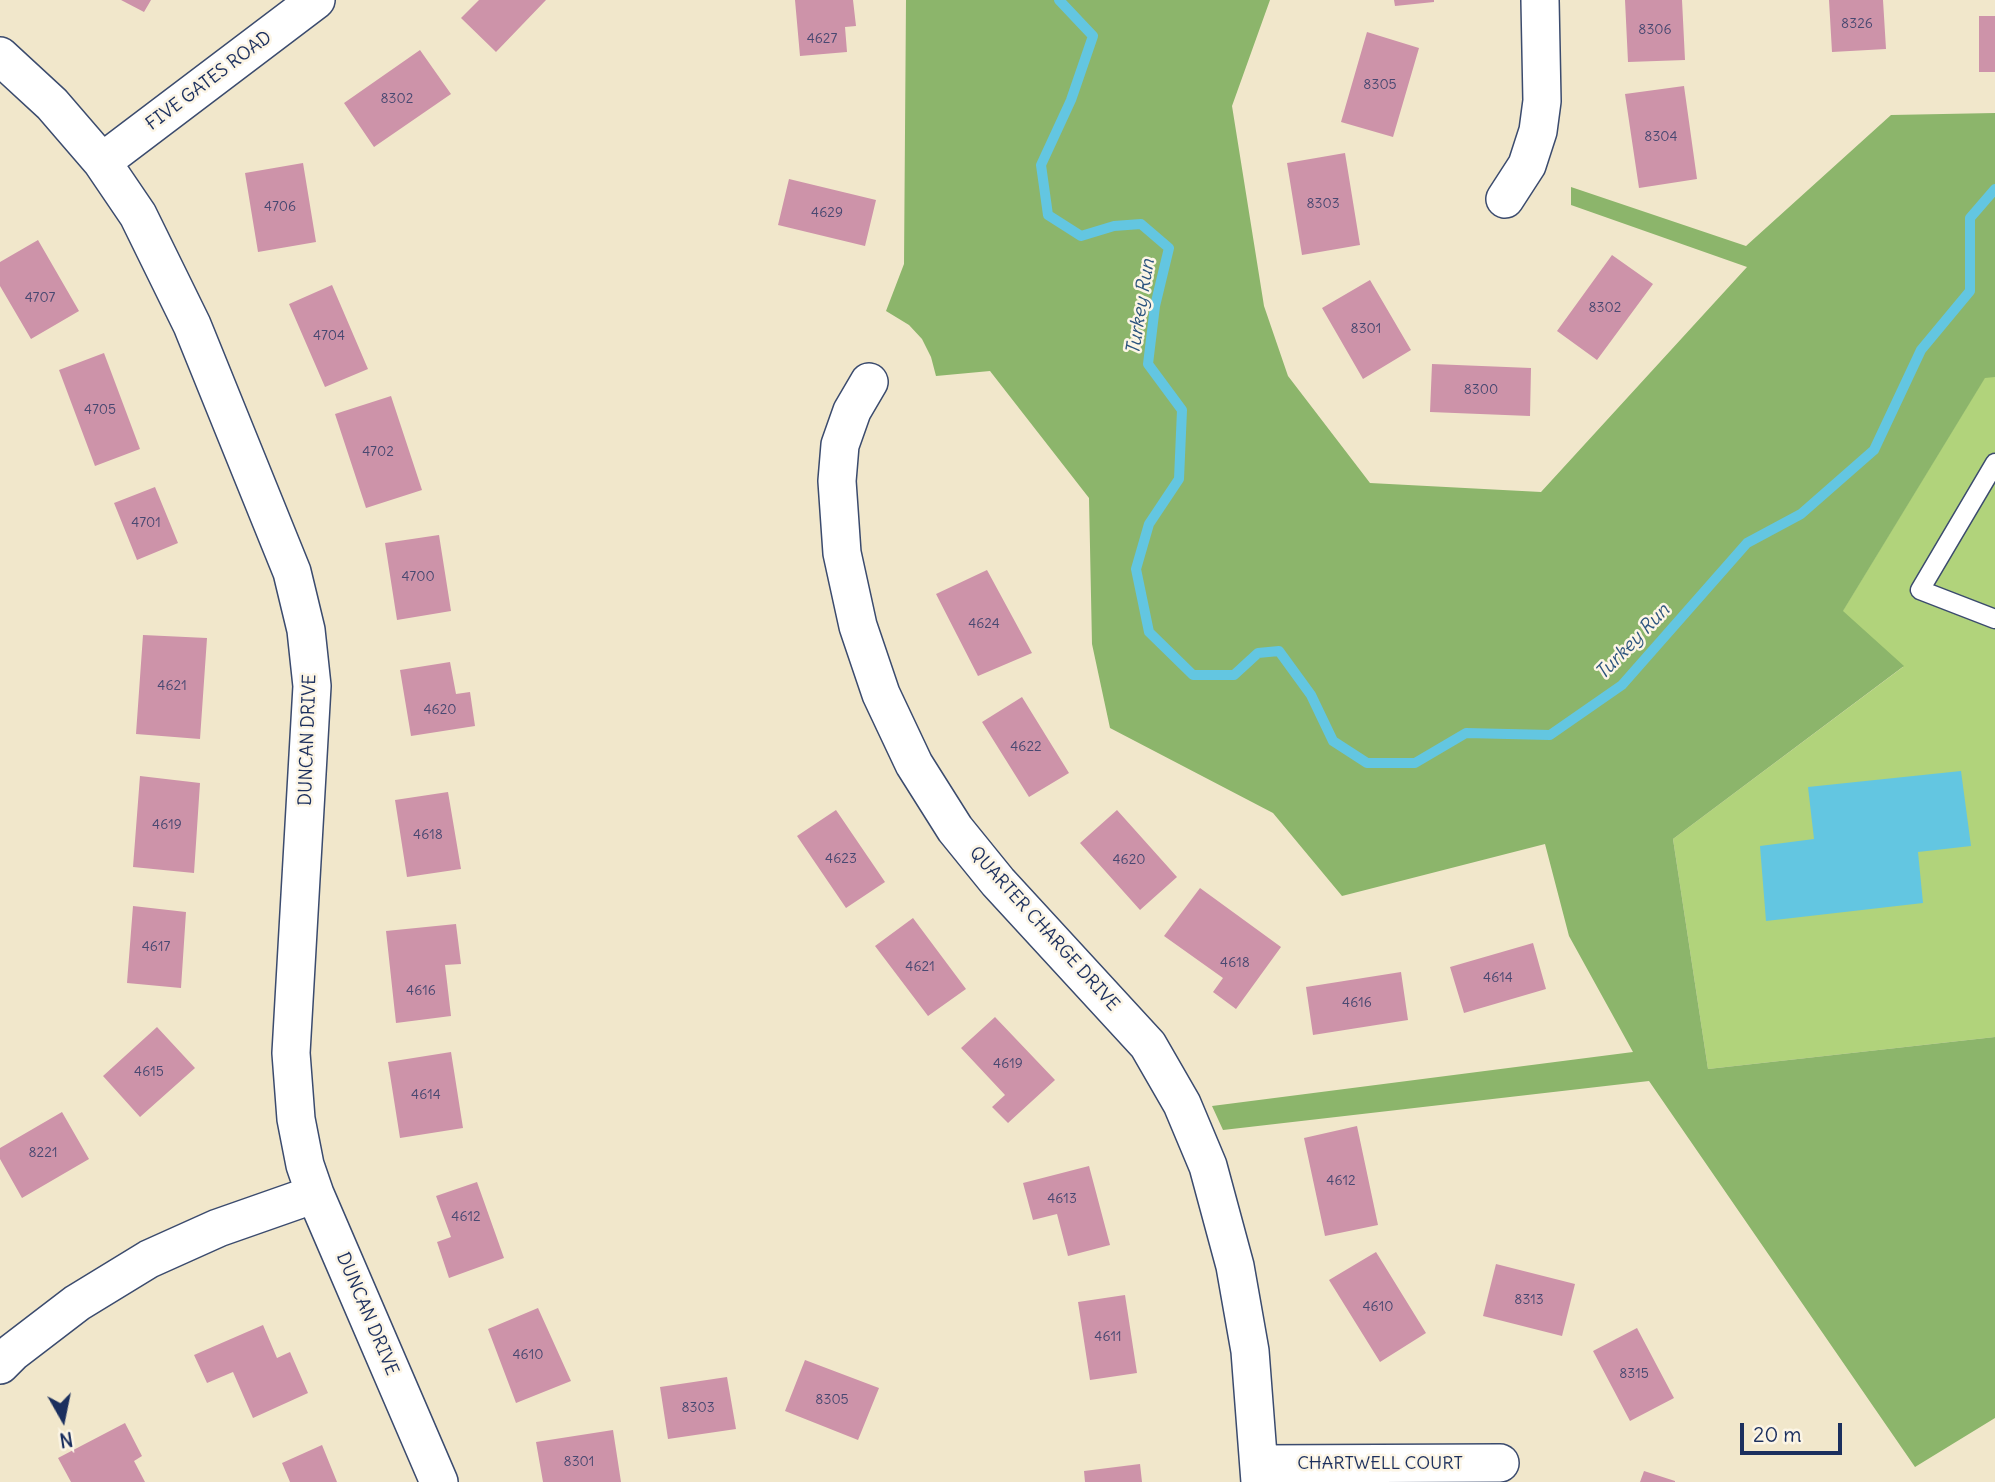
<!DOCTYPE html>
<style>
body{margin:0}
#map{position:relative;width:1995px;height:1482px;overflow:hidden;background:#f1e7cb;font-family:Delius,sans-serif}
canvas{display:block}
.north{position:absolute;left:28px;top:1384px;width:70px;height:70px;-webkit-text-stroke:5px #fcf5e5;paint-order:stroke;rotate:171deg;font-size:19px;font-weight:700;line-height:28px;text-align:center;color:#1b2f5e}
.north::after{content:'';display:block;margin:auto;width:24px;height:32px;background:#1b2f5e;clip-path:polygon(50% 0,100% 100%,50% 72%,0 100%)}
.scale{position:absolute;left:1740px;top:1423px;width:102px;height:32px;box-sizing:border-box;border:4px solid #1b2f5e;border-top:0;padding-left:9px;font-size:21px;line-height:24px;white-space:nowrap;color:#1b2f5e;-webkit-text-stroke:5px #fcf5e5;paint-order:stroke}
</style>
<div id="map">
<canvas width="1995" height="1482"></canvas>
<div class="north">N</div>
<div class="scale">20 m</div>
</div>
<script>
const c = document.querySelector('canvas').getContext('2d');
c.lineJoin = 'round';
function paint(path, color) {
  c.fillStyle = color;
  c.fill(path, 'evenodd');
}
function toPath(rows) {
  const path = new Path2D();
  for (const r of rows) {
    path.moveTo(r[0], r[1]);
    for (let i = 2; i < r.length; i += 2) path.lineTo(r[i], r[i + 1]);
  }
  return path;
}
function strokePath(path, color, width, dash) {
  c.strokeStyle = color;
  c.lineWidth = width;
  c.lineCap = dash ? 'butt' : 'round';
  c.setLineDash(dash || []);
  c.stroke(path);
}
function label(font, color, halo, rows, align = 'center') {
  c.font = font + ' Delius,sans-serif';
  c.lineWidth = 5;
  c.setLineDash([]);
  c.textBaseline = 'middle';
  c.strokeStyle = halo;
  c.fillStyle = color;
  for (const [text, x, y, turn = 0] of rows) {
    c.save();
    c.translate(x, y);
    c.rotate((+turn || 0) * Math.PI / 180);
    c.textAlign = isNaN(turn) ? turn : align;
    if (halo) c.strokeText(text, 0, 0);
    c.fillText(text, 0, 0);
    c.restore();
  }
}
paint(toPath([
 [1985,377,1995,377,1995,1037,1708,1069,1673,839,1903,667,1842,612]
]), '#b1d37b');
paint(toPath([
 [906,0,1270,0,1232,106,1264,306,1288,376,1370,483,1541,492,1747,267,1571,205,1571,187,1746,246,1891,115,1995,113,1995,377,1985,378,1843,611,1904,666,1673,839,1708,1069,1995,1037,1995,1418,1915,1467,1649,1081,1223,1130,1212,1106,1633,1052,1569,936,1545,844,1342,896,1273,813,1110,728,1092,644,1089,498,990,371,936,376,931,357,922,339,909,325,886,311,904,264]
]), '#8cb56b');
paint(toPath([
 [1961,771,1971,846,1918,852,1923,903,1766,921,1760,846,1814,839,1808,787]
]), '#63c6e1');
strokePath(toPath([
 [1059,0,1093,36,1071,100,1041,165,1048,215,1081,236,1114,226,1141,224,1169,248,1155,306,1148,364,1182,410,1179,479,1149,524,1136,569,1149,632,1193,675,1234,675,1258,653,1279,651,1311,695,1333,741,1367,763,1415,763,1466,733,1550,735,1622,685,1747,543,1801,514,1874,450,1921,350,1970,291,1970,218,1995,189]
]), '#63c6e1', 10);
paint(toPath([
 [121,0,151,0,144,12],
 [479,0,546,0,496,52,461,18],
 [795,0,853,0,856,26,845,27,847,52,800,56],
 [1394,0,1434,0,1434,2,1395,6],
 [1625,0,1682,0,1685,60,1628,62],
 [1829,0,1883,0,1886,49,1832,52],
 [1979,16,1995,16,1995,72,1979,72],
 [1367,32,1419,48,1393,137,1341,122],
 [420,50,451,94,374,147,344,103],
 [1684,86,1697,179,1639,188,1625,94],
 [1345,153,1360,245,1302,255,1287,163],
 [303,163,316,242,258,252,245,173],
 [789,179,876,200,865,246,778,225],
 [38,240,79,311,31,339,0,286,0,262],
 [1612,255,1653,284,1597,360,1557,331],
 [1370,280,1411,350,1363,379,1322,308],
 [332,285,368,369,325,387,289,304],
 [104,353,140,449,95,466,59,370],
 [1432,364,1531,368,1530,416,1430,412],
 [391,396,422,490,366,508,335,414],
 [155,487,178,543,137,560,114,503],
 [439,535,451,611,397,620,385,543],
 [987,570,1032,653,978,676,936,594],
 [143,635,207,638,200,739,136,734],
 [450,662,456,694,470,692,475,726,411,736,400,670],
 [1022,697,1069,773,1029,797,982,722],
 [140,776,200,783,194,873,133,867],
 [448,792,461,869,407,877,395,800],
 [836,810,885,882,846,908,797,836],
 [1117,810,1177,877,1140,910,1080,843],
 [1200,888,1281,947,1236,1009,1213,992,1223,978,1164,936],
 [133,906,186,912,181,988,127,983],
 [913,918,966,989,928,1016,875,946],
 [456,924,461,964,445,965,451,1016,396,1023,386,931],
 [1533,943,1546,989,1464,1013,1450,967],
 [1401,972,1408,1020,1313,1035,1306,987],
 [995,1017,1055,1080,1008,1123,992,1107,1005,1095,961,1048],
 [157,1027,195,1068,140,1117,103,1076],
 [451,1052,463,1128,400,1138,388,1062],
 [62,1112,89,1159,22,1198,0,1159,0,1148],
 [1357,1126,1378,1225,1325,1236,1304,1138],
 [1089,1166,1110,1245,1068,1256,1057,1214,1033,1220,1023,1183],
 [477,1182,504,1258,449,1278,437,1242,451,1237,436,1196],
 [1376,1252,1426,1333,1380,1362,1329,1280],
 [1496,1264,1575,1284,1562,1336,1483,1316],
 [1125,1295,1137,1373,1090,1380,1078,1302],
 [538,1308,571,1381,516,1403,488,1329],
 [263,1325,277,1358,290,1352,308,1393,253,1418,233,1372,207,1383,194,1355],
 [1637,1328,1674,1398,1630,1421,1593,1351],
 [805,1360,879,1388,858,1440,785,1411],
 [727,1377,736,1429,668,1439,660,1387],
 [125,1423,142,1456,134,1461,145,1482,71,1482,58,1458],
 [613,1430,621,1482,543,1482,536,1442],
 [322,1445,337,1482,290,1482,282,1463],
 [1140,1464,1142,1482,1085,1482,1084,1471],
 [1644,1471,1675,1481,1675,1482,1640,1482]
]), '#cd93a9');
const service = toPath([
 [1995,463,1920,590,1995,619]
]);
const minor = toPath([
 [0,56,52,104,102,162,138,215,192,325,292,572,306,630,312,686,291,1053,296,1119,305,1165,315,1194,439,1482],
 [102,162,316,0],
 [1505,199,1527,165,1538,131,1542,101,1540,0],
 [869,382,852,411,840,445,837,481,842,553,858,626,881,694,914,764,955,829,998,882,1148,1045,1182,1104,1208,1166,1235,1266,1250,1351,1260,1482],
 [0,1365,13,1352,77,1303,149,1259,218,1228,315,1194],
 [1260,1464,1500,1463]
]);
strokePath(service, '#3b4b6e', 21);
strokePath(minor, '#3b4b6e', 40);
strokePath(service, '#fff', 18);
strokePath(minor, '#fff', 37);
label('14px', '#484871', null, [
 ["8326",1857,24],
 ["8306",1655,30],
 ["4627",822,39],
 ["8305",1380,85],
 ["8302",397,99],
 ["8304",1661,137],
 ["8303",1323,204],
 ["4706",280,207],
 ["4629",827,213],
 ["4707",40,298],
 ["8302",1605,308],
 ["8301",1366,329],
 ["4704",329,336],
 ["8300",1481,390],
 ["4705",100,410],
 ["4702",378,452],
 ["4701",146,523],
 ["4700",418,577],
 ["4624",984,624],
 ["4621",172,686],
 ["4620",440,710],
 ["4622",1026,747],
 ["4619",167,825],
 ["4618",428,835],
 ["4623",841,859],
 ["4620",1129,860],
 ["4617",156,947],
 ["4618",1235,963],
 ["4621",920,967],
 ["4614",1498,978],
 ["4616",421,991],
 ["4616",1357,1003],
 ["4619",1008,1064],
 ["4615",149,1072],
 ["4614",426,1095],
 ["8221",43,1153],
 ["4612",1341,1181],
 ["4613",1062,1199],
 ["4612",466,1217],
 ["8313",1529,1300],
 ["4610",1378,1307],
 ["4611",1108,1337],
 ["4610",528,1355],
 ["8315",1634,1374],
 ["8305",832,1400],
 ["8303",698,1408],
 ["8301",579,1462]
]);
label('18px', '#1b2f5e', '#fcf5e5', [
 ["FIVE GATES ROAD",209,81,-37],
 ["DUNCAN DRIVE",308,740,-88],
 ["QUARTER CHARGE DRIVE",1044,929,48],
 ["DUNCAN DRIVE",367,1314,67],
 ["CHARTWELL COURT",1380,1464]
]);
label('italic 19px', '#2d557f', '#fcf5e5', [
 ["Turkey Run",1141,307,-81],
 ["Turkey Run",1633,642,-46]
]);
</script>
